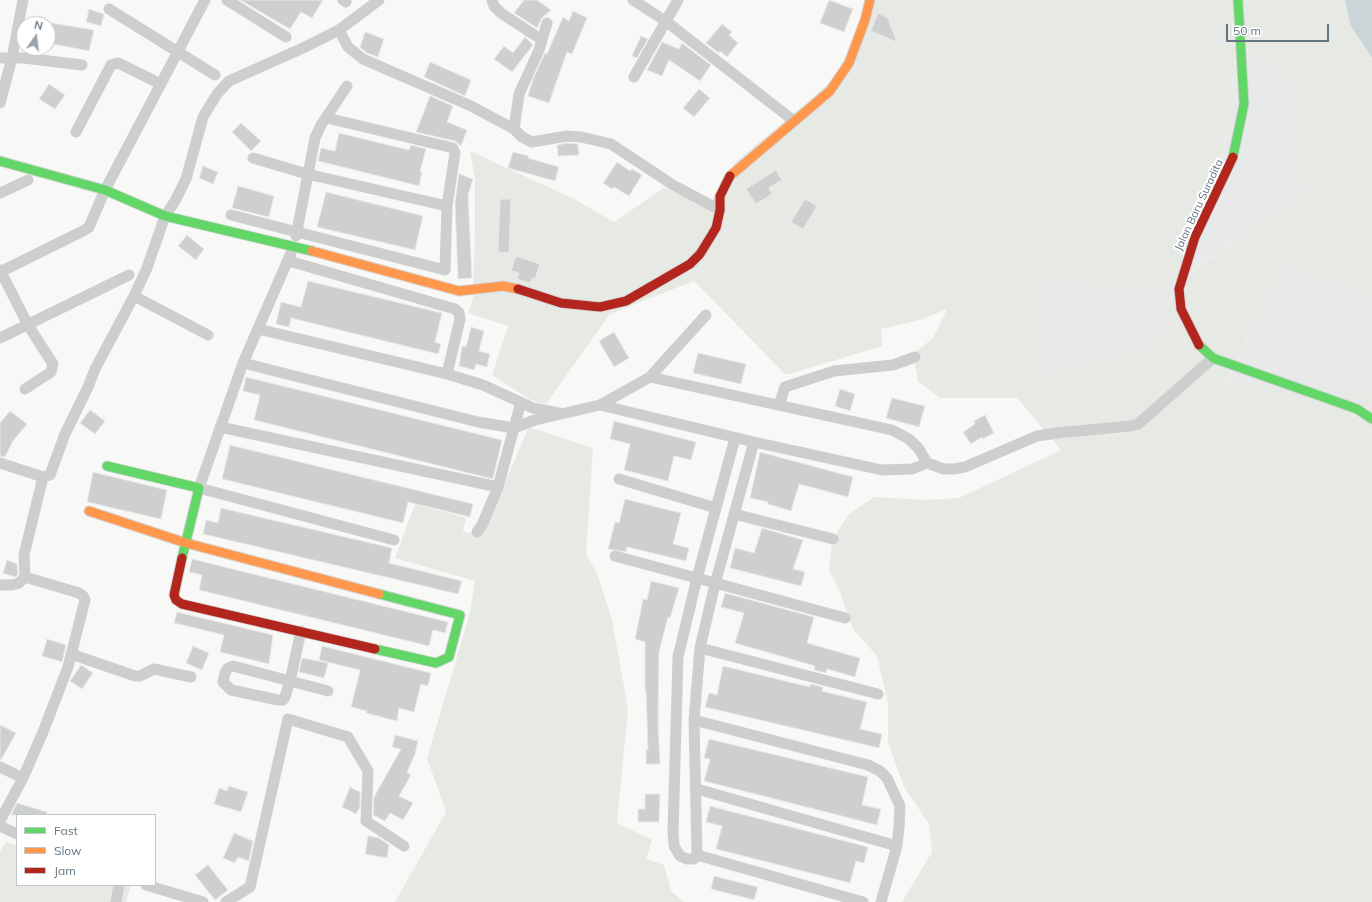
<!DOCTYPE html>
<style>
body{margin:0}
#map{position:relative;width:1372px;height:902px;overflow:hidden;background:#f8f8f7;font-family:Mulish,sans-serif}
canvas{display:block}
.legend{position:absolute;left:16px;top:814px;width:140px;height:72px;box-sizing:border-box;background:#fff;border:1px solid #c1c8cd;margin:0;padding:5px 7px;list-style:none;font-size:12px;color:#647681}
.legend li{display:flex;align-items:center;gap:8px;height:20px}
.legend b{width:20px;border:1px solid #c1c8cd}
.north{position:absolute;left:16px;top:16px;width:40px;height:40px;box-sizing:border-box;background:#fff;border:1px solid #c1c8cd;border-radius:50%;rotate:14deg;font-size:11px;font-weight:700;line-height:16px;text-align:center;color:#647681}
.north::after{content:'';display:block;margin:auto;width:14px;height:18px;background:#98a4aa;clip-path:polygon(50% 0,100% 100%,50% 72%,0 100%)}
.scale{position:absolute;left:1226px;top:24px;width:103px;height:18px;box-sizing:border-box;border:2px solid #647681;border-top:0;padding-left:5px;font-size:12px;line-height:14px;white-space:nowrap;color:#647681;-webkit-text-stroke:3px #fff;paint-order:stroke}
</style>
<div id="map">
<canvas width="1372" height="902"></canvas>
<ul class="legend">
<li><b style="height:5px;background:#63d668"></b>Fast</li>
<li><b style="height:5px;background:#ff974d"></b>Slow</li>
<li><b style="height:5px;background:#b3261e"></b>Jam</li>
</ul>
<div class="north">N</div>
<div class="scale">50 m</div>
</div>
<script>
const c = document.querySelector('canvas').getContext('2d');
c.lineJoin = 'round';
function paint(path, color) {
  c.fillStyle = color;
  c.fill(path, 'evenodd');
}
function toPath(rows) {
  const path = new Path2D();
  for (const r of rows) {
    path.moveTo(r[0], r[1]);
    for (let i = 2; i < r.length; i += 2) path.lineTo(r[i], r[i + 1]);
  }
  return path;
}
function strokePath(path, color, width, dash) {
  c.strokeStyle = color;
  c.lineWidth = width;
  c.lineCap = dash ? 'butt' : 'round';
  c.setLineDash(dash || []);
  c.stroke(path);
}
function label(font, color, halo, rows, align = 'center') {
  c.font = font + ' Mulish,sans-serif';
  c.lineWidth = 4;
  c.setLineDash([]);
  c.textBaseline = 'middle';
  c.strokeStyle = halo;
  c.fillStyle = color;
  for (const [text, x, y, turn = 0] of rows) {
    c.save();
    c.translate(x, y);
    c.rotate((+turn || 0) * Math.PI / 180);
    c.textAlign = isNaN(turn) ? turn : align;
    if (halo) c.strokeText(text, 0, 0);
    c.fillText(text, 0, 0);
    c.restore();
  }
}
paint(toPath([
 [1237,44,1284,69,1303,192,1176,283,1155,348,1046,376,1042,276,1133,291,1219,185],
 [1285,264,1372,297,1372,388,1224,386]
]), '#e8eae9');
paint(toPath([
 [870,0,1345,0,1350,25,1372,58,1372,297,1285,264,1224,385,1372,388,1372,902,902,902,932,852,929,824,904,787,888,742,888,704,877,656,853,629,840,592,829,570,832,541,848,515,874,497,925,500,959,498,1061,450,1017,398,940,398,918,381,913,354,933,338,947,309,920,320,881,329,882,346,786,375,694,281,610,314,546,404,531,400,492,375,508,326,468,313,473,298,475,225,475,179,470,151,574,199,614,222,664,188,708,206,736,162,839,75],
 [1237,44,1284,69,1303,192,1177,283,1219,185],
 [1042,276,1133,291,1176,283,1155,348,1046,375],
 [529,427,593,448,586,555,597,573,612,620,628,709,617,823,652,840,646,859,664,865,671,891,684,902,395,902,446,812,427,758,470,613,475,581,395,558,415,504,466,518,463,532,482,535],
 [6,842,17,845,17,885,131,885,126,902,0,902,0,852]
]), '#e7eae4');
paint(toPath([
 [1345,0,1372,0,1372,58,1350,25]
]), '#cbd4d7');
const building = toPath([
 [240,0,323,0,312,18,301,12,290,29,240,0],
 [524,0,537,0,551,10,542,18,537,28,514,13,524,0],
 [829,0,853,9,844,32,820,23,829,0],
 [89,9,104,14,101,26,86,22,89,9],
 [573,11,587,18,572,54,567,52,549,103,528,96,533,79,545,53,547,54,563,17,569,21,573,11],
 [878,13,888,18,897,42,871,31,878,13],
 [52,23,94,30,89,51,48,43,52,23],
 [722,24,732,32,729,35,738,43,727,57,720,51,719,53,706,43,722,24],
 [365,32,384,39,378,57,367,53,360,47,365,32],
 [641,36,648,39,637,58,632,56,641,36],
 [525,37,533,45,512,72,494,59,504,46,513,53,525,37],
 [662,42,679,49,682,43,711,65,700,81,669,60,662,76,647,70,662,42],
 [430,62,471,80,465,96,424,77,430,62],
 [49,84,65,95,55,109,39,99,49,84],
 [699,89,710,98,694,117,683,108,699,89],
 [430,96,453,106,447,122,467,130,461,146,455,141,416,132,430,96],
 [241,123,261,141,251,151,232,132,241,123],
 [339,133,409,150,411,145,426,149,420,172,422,172,419,186,318,161,321,148,335,151,339,133],
 [567,143,578,144,579,155,558,156,557,145,567,143],
 [513,152,529,156,528,158,559,167,555,181,508,168,513,152],
 [617,162,630,171,632,169,642,175,629,196,614,187,612,189,603,183,617,162],
 [203,166,218,172,213,184,199,178,203,166],
 [776,170,782,180,769,188,772,194,756,204,746,189,776,170],
 [459,174,473,179,468,195,472,278,458,279,455,202,459,174],
 [238,186,274,196,269,217,232,208,238,186],
 [326,192,423,216,415,250,317,227,326,192],
 [500,199,511,199,509,253,498,252,500,199],
 [805,199,817,206,803,229,791,222,805,199],
 [187,235,204,249,196,260,178,246,187,235],
 [516,256,540,264,535,279,532,278,530,283,517,279,519,273,511,271,516,256],
 [308,281,442,313,435,342,441,344,438,354,291,318,289,327,276,324,281,302,301,307,308,281],
 [471,327,484,331,479,351,490,354,487,367,476,364,474,370,459,366,462,346,466,347,471,327],
 [614,332,629,358,614,367,599,341,614,332],
 [698,353,746,364,741,384,693,373,698,353],
 [246,377,502,440,493,479,254,420,260,395,243,391,246,377],
 [840,389,855,394,850,411,835,406,840,389],
 [892,398,925,406,919,427,886,418,892,398],
 [90,410,105,421,95,434,80,423,90,410],
 [10,411,27,424,13,441,5,457,0,456,0,423,10,411],
 [985,415,994,433,983,439,982,437,971,444,963,432,975,424,974,421,985,415],
 [614,421,696,442,691,460,674,456,668,481,624,470,630,444,610,439,614,421],
 [230,445,473,504,470,517,408,502,403,523,222,479,230,445],
 [760,452,853,477,848,497,799,484,791,511,768,504,768,502,750,498,760,452],
 [93,472,167,490,161,519,87,502,93,472],
 [625,499,681,513,673,544,689,548,686,561,627,547,626,552,608,549,615,522,619,523,625,499],
 [221,508,392,548,389,563,462,581,458,594,203,534,206,520,218,523,221,508],
 [762,528,803,540,793,569,805,572,801,586,730,568,735,548,754,553,762,528],
 [192,559,448,622,445,633,433,630,429,646,199,590,202,575,189,572,192,559],
 [7,560,17,564,18,574,15,577,3,573,7,560],
 [651,581,679,588,670,618,668,617,659,652,658,723,660,764,646,764,646,750,648,750,646,690,645,690,645,642,635,639,643,599,647,600,651,581],
 [725,593,814,617,807,643,860,658,855,677,827,669,826,673,814,670,815,666,735,643,744,613,721,607,725,593],
 [177,612,273,635,269,664,220,652,224,635,174,623,177,612],
 [47,639,66,645,62,662,42,656,47,639],
 [193,646,209,653,202,670,186,663,193,646],
 [322,646,431,673,428,686,421,684,414,712,399,708,397,721,366,713,367,711,351,707,360,670,319,660,322,646],
 [302,658,328,663,324,678,299,672,302,658],
 [81,665,93,673,82,689,70,681,81,665],
 [723,666,810,687,810,684,823,687,822,691,867,702,860,729,882,734,879,748,705,707,709,693,717,695,723,666],
 [0,725,16,733,1,760,0,760,0,725],
 [395,735,418,741,415,754,407,772,411,775,399,796,413,803,403,820,390,813,385,821,373,815,374,797,401,749,392,747,395,735],
 [709,739,868,777,862,805,881,809,877,825,704,781,710,759,704,758,709,739],
 [229,786,248,792,241,812,214,804,219,788,227,791,229,786],
 [350,787,360,792,360,807,356,814,342,807,350,787],
 [645,794,660,794,659,822,638,822,638,809,645,809,645,794],
 [17,803,47,812,47,815,11,815,17,803],
 [710,806,868,847,864,863,856,861,850,883,716,849,722,826,706,822,710,806],
 [234,833,253,841,249,861,238,857,235,863,223,858,234,833],
 [368,836,379,838,389,845,387,858,365,854,368,836],
 [208,865,228,890,215,900,195,875,208,865],
 [714,876,758,887,754,900,711,889,714,876]
]);
paint(building, '#ced0d0');
strokePath(building, '#e8e8e7', 1);
const fast = toPath([
 [1233,157,1244,104,1238,0],
 [0,161,105,190,165,216,312,251],
 [1199,345,1213,358,1357,409,1372,419],
 [107,466,199,488,182,558],
 [375,649,436,663,449,657,460,615,379,594]
]);
const slow = toPath([
 [730,176,830,91,849,63,865,20,870,0],
 [312,251,459,291,503,286,518,289],
 [89,511,186,543,379,594]
]);
const jam = toPath([
 [518,289,561,303,600,307,626,301,690,264,700,254,716,228,720,210,720,196,730,176],
 [1199,345,1181,309,1179,289,1195,237,1233,157],
 [182,558,174,595,176,600,182,604,375,649]
]);
strokePath(fast, '#d5d6d7', 11);
strokePath(slow, '#d5d6d7', 11);
strokePath(jam, '#d5d6d7', 11);
strokePath(toPath([
 [227,0,286,37],
 [343,0,346,2],
 [492,0,494,6,501,13,542,40],
 [633,0,667,22,794,121],
 [109,9,215,75],
 [339,30,348,47,363,59,471,106,514,129,522,137,532,142,567,136,581,137,611,144,673,185,720,210],
 [0,58,24,58,82,65],
 [634,77,678,0],
 [0,103,12,58,23,0],
 [514,129,519,94,539,50,547,23],
 [76,132,111,65,118,63,161,84],
 [253,158,307,174,447,206],
 [0,193,28,180],
 [231,215,445,270,447,206,455,153,453,148,327,118],
 [296,236,315,138,321,125,347,86],
 [291,253,243,363,199,488,394,540],
 [289,261,455,309,459,313,460,319,447,374],
 [0,270,28,325,53,364,51,372,25,389],
 [0,272,85,230,89,227,105,190,205,0],
 [134,296,208,335],
 [258,329,447,374,483,385,533,408,559,413],
 [0,338,129,275],
 [243,363,478,422,514,428,535,420,600,405,650,377,706,315],
 [650,377,892,430,909,439,919,449,927,463,944,469,954,469,965,467,1037,436,1057,433,1130,426,1138,424,1213,358],
 [600,405,754,442,882,470,912,469,927,463],
 [779,405,785,387,834,371,893,365,915,357],
 [220,427,498,487],
 [735,438,697,578,678,657,673,832,674,846,680,856,687,859,694,859,697,855,694,720,700,648,715,584,754,442],
 [0,463,43,477,50,475,65,434,88,387,95,369,134,296,147,268,165,216,175,201,186,179,203,117,217,94,229,81,303,48,339,30,379,0],
 [619,479,716,508],
 [734,514,833,539],
 [477,532,482,525,498,487,521,402],
 [615,556,845,618],
 [0,585,12,585,19,583,25,577],
 [301,631,290,681,233,666,228,668,225,673,223,682,231,690,278,700,283,700,285,697,290,681,328,691],
 [700,648,878,694],
 [71,654,135,676,140,676,154,669,191,677],
 [694,720,868,765,880,771,887,778,900,806,899,827,897,846,881,902],
 [0,767,23,778],
 [697,789,897,846],
 [0,821,23,778,43,732,68,667,85,600,83,596,79,593,25,577,24,555,43,477],
 [0,826,17,834],
 [697,855,863,902],
 [146,885,203,902],
 [116,902,119,885],
 [226,902,250,887,288,719,348,737,368,771,366,821,404,846]
]), '#cdcece', 11);
strokePath(fast, '#63d668', 9);
strokePath(slow, '#ff974d', 9);
strokePath(jam, '#b3261e', 9);
label('11px', '#647681', '#fff', [
 ["Jalan Baru Suradita",1199,205,-65]
]);
</script>
